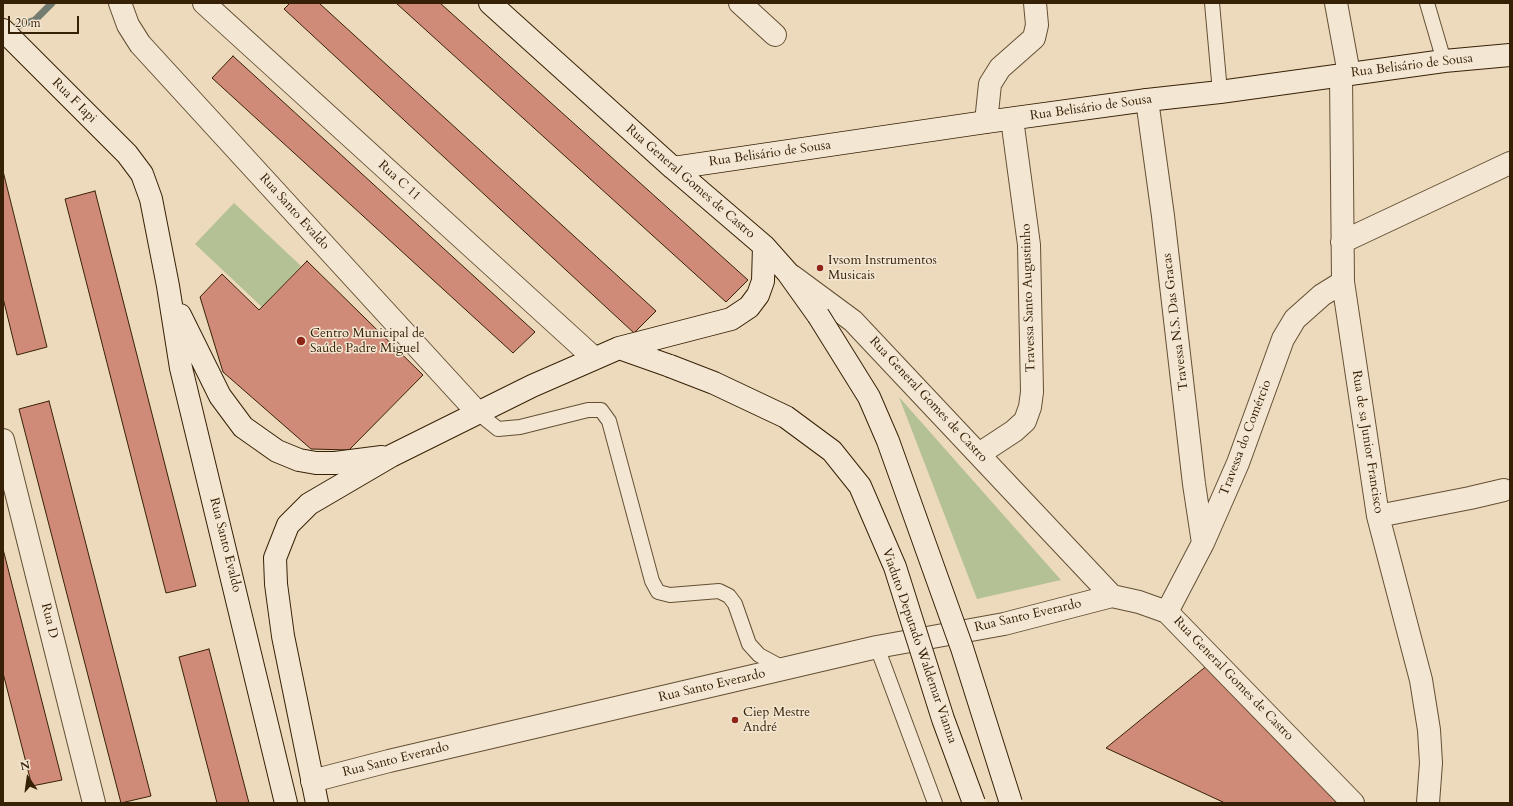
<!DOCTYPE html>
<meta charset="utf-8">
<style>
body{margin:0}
#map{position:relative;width:1513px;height:806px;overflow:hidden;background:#eddabc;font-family:Cardo,serif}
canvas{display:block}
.frame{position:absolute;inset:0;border:4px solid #372106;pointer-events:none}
.north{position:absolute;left:8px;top:758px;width:40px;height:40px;-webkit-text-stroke:3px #f3e7d3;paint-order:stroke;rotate:347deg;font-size:11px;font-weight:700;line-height:16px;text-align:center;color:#372106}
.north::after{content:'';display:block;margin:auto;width:14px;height:18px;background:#372106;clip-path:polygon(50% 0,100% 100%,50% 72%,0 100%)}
.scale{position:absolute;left:8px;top:16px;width:71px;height:18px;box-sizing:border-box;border:2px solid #372106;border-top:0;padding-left:5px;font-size:12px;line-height:14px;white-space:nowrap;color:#372106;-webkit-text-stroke:3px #f3e7d3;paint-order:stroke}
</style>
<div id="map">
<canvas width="1513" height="806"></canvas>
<div class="frame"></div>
<div class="north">N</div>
<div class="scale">20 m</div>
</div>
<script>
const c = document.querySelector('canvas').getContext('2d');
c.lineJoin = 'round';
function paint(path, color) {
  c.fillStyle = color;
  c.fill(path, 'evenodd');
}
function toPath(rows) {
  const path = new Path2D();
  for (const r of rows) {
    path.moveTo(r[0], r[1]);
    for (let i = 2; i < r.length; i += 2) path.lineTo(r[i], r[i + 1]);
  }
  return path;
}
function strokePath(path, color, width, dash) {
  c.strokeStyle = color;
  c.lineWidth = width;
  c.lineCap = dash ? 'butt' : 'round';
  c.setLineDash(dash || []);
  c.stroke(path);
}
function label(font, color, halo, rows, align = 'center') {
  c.font = font + ' Cardo,serif';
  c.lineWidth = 3;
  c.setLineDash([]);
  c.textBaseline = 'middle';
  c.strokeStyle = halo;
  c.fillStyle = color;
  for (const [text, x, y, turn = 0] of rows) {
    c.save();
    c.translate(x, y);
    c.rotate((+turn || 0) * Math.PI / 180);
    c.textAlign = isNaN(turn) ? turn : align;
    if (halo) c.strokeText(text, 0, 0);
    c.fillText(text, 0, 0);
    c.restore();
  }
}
paint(toPath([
 [234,203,301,266,262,307,195,244],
 [899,397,1061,580,977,599]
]), '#b3c194');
strokePath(toPath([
 [18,26,35,20,52,3]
]), '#747c72', 7);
const building = toPath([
 [290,3,319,3,656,311,634,333,284,9,290,3],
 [396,3,440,3,748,280,726,302,396,3],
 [233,56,535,332,513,353,212,78,233,56],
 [3,171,47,347,17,355,3,298,3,171],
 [95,191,196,586,166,593,65,199,95,191],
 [307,261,423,375,349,450,311,449,223,372,200,297,222,274,259,310,307,261],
 [49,401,151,796,121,803,19,409,49,401],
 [3,549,62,780,32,786,3,673,3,549],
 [209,649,249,803,217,803,179,657,209,649],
 [1209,664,1340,803,1225,803,1106,748,1209,664]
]);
paint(building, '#d08b78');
strokePath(building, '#372106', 1);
const lane = toPath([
 [1212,3,1220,92],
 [1427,3,1444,61],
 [478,413,498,429,520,427,588,410,601,410,609,421,652,581,658,592,670,595,719,591,729,596,735,604,749,644,759,655,785,669],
 [877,647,935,803]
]);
const street = toPath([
 [120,3,128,25,140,44,478,413],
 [204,3,594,358],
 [740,3,775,35],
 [1336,3,1349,74],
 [1341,75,1343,282,1378,516,1421,680,1429,730,1431,763,1428,803],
 [1147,100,1163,216,1194,484,1203,543],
 [986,122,990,84,1000,68,1034,38,1037,25,1035,3],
 [1342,242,1510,163],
 [792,276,853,321,1112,596,1139,602,1167,612,1353,803],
 [3,440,94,803],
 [979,454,1014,431,1025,421,1030,407,1032,392,1029,245,1012,119],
 [1378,516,1470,498,1504,490],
 [1167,612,1203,543,1238,463,1283,339,1295,319,1322,295,1343,282],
 [312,781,389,761,877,647,1004,624,1112,596]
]);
const secondary = toPath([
 [490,3,673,168,764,246,788,273,818,315],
 [3,30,127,154,142,174,151,199,168,286,181,368,286,803],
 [673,168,986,122,1147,100,1220,92,1444,61,1510,55],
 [180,315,220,396,243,427,277,451,299,460,316,463,335,463,382,457],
 [619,348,670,366],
 [317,803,283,636,276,584,275,558,288,525,309,504,391,456,532,386,619,348,731,319,749,307,758,295,763,281,764,246]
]);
strokePath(lane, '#644f34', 16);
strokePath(street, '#644f34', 24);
strokePath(secondary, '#372106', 24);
strokePath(lane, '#f3e7d3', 14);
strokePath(street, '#f3e7d3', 22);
strokePath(secondary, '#f3e7d3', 22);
const secondaryBridge = toPath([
 [818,315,869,397,888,441,962,648,1011,803],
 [670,366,714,383,786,417,832,451,860,486,895,567,943,719,974,803]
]);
strokePath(secondaryBridge, '#372106', 24, []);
strokePath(secondaryBridge, '#f3e7d3', 22);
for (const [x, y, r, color] of [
 [820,268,4,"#8f2418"],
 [301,341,5,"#8f2418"],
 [735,720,4,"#8f2418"]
]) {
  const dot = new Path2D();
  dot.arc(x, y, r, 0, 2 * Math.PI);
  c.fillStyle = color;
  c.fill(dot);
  strokePath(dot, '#f3e7d3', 1.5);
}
label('13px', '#372106', '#f3e7d3', [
 ["Rua Belisário de Sousa",1412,66,-7],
 ["Rua F Iapi",74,101,45],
 ["Rua Belisário de Sousa",1091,108,-8],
 ["Rua Belisário de Sousa",770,154,-8],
 ["Rua C 11",399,181,42],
 ["Rua General Gomes de Castro",690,182,41],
 ["Rua Santo Evaldo",294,212,48],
 ["Travessa Santo Augustinho",1029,298,-92],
 ["Travessa N.S. Das Gracas",1176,322,-97],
 ["Rua General Gomes de Castro",928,400,47],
 ["Travessa do Comércio",1246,438,-69],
 ["Rua de sa Junior Francisco",1367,442,81],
 ["Rua Santo Evaldo",225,545,76],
 ["Rua Santo Everardo",1028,616,-13],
 ["Rua D",49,621,76],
 ["Viaduto Deputado Waldemar Vianna",919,646,71],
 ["Rua General Gomes de Castro",1233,679,46],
 ["Rua Santo Everardo",712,686,-13],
 ["Rua Santo Everardo",396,760,-14]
]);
label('13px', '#372106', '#f3e7d3', [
 ["Ivsom Instrumentos",828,261],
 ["Musicais",828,276],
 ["Centro Municipal de",310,334],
 ["Saúde Padre Miguel",310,349],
 ["Ciep Mestre",743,713],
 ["André",743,728]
], 'left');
</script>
